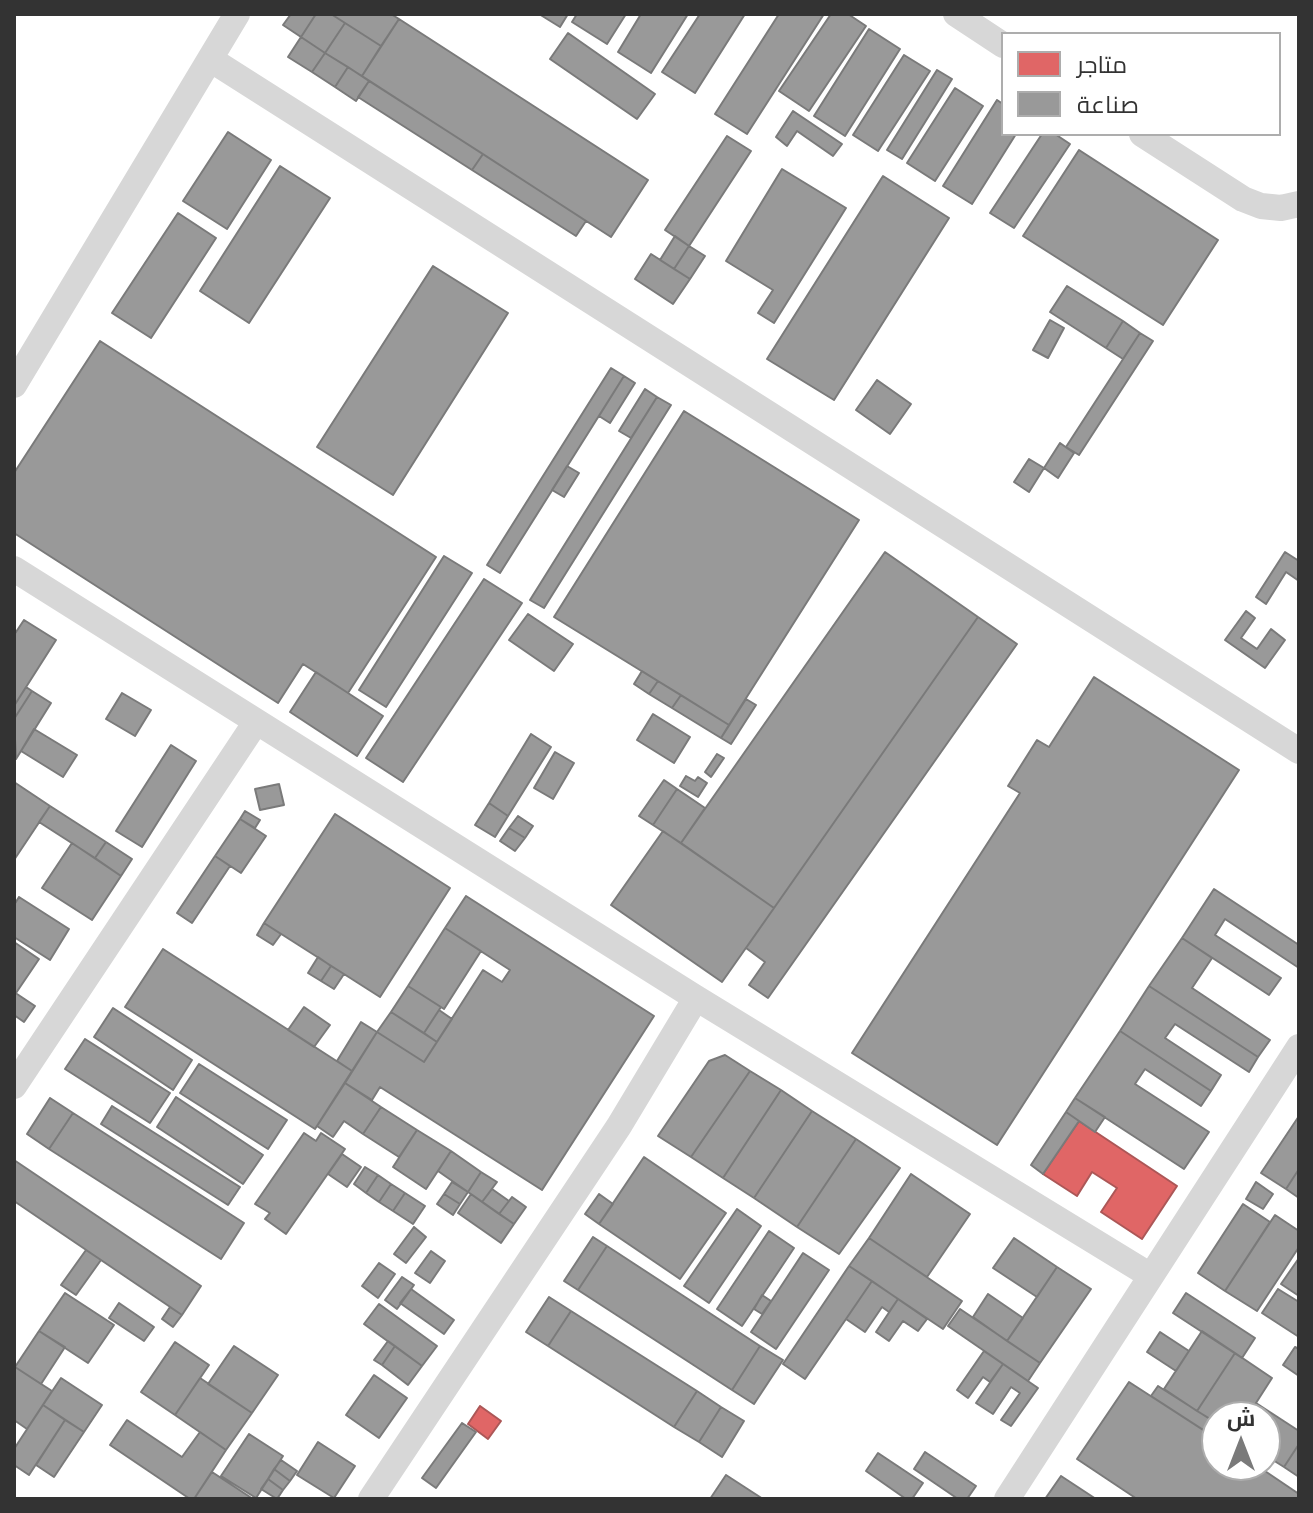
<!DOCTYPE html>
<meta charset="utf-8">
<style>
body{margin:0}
#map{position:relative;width:1313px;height:1513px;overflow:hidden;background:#fff;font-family:"Nunito Sans",Cairo,sans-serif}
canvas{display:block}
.frame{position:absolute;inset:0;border:16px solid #333;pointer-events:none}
.legend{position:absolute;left:1001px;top:32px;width:280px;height:104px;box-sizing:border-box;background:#fff;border:2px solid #adadad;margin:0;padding:10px 14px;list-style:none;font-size:24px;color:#333}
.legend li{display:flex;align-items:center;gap:16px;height:40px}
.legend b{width:40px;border:2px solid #adadad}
.north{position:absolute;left:1201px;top:1401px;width:80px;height:80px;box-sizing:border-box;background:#fff;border:2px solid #adadad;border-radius:50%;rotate:0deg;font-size:22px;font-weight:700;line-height:32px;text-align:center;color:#333}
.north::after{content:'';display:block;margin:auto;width:28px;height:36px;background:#7a7a7a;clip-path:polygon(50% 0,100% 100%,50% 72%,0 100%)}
</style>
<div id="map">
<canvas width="1313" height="1513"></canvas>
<div class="frame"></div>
<ul class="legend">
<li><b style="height:22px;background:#e06666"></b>متاجر</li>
<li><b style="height:22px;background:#999"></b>صناعة</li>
</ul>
<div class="north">ش</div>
</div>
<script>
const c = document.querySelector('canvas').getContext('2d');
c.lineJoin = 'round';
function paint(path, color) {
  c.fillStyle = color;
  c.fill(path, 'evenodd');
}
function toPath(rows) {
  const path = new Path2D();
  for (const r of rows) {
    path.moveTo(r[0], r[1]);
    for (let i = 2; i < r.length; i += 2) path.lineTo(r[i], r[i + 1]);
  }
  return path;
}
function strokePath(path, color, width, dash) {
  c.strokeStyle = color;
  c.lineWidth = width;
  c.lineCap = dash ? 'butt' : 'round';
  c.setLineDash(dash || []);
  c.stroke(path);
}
const shops = toPath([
 [1079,1121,1177,1186,1142,1239,1101,1212,1117,1188,1092,1172,1077,1196,1043,1174,1079,1121],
 [480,1406,501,1421,488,1439,468,1424,480,1406]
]);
paint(shops, '#e06666');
strokePath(shops, '#ac5757', 2);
const industry = toPath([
 [291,14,316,14,301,37,283,25,291,14],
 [316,14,331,14,345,23,325,53,301,37,316,14],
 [331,14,391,14,399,19,381,46,331,14],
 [539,14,568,14,560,27,539,14],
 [577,14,626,14,607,44,572,22,577,14],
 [641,14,688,14,651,73,618,52,641,14],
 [700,14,745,14,695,93,662,72,700,14],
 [779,14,824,14,747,134,715,114,779,14],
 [831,14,848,14,866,26,809,111,779,91,831,14],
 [399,19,648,180,611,237,362,76,399,19],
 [345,23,381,46,362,76,325,53,345,23],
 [869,29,900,49,845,136,814,116,869,29],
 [568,33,655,94,637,119,550,59,568,33],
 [301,37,325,53,312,72,288,57,301,37],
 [325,53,348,67,335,87,312,72,325,53],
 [904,55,930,71,878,151,853,135,904,55],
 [348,67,369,81,356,101,335,87,348,67],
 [937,70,952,79,902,159,887,150,937,70],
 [369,81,483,154,472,170,358,97,369,81],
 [955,88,983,106,935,181,907,163,955,88],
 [997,100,1003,104,1003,134,1016,134,972,204,943,186,997,100],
 [793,111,842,144,833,156,797,131,787,146,776,137,793,111],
 [228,132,271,160,227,229,183,201,228,132],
 [1042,134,1055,134,1070,144,1014,228,990,213,1042,134],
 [727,136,751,151,689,246,665,230,727,136],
 [1079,150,1218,240,1163,325,1023,236,1079,150],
 [483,154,586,221,576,236,472,170,483,154],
 [280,166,330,198,249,323,200,291,280,166],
 [782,169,846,208,774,323,758,313,773,290,726,261,782,169],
 [883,176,949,218,834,400,767,359,883,176],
 [178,213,216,238,151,338,112,313,178,213],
 [675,236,689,246,674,269,660,260,675,236],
 [689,246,705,256,690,279,674,269,689,246],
 [651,254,690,279,673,304,635,279,651,254],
 [433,266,508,313,393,495,317,447,433,266],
 [1067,286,1123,321,1106,348,1050,312,1067,286],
 [1050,320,1064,328,1048,358,1033,350,1050,320],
 [1123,321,1140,333,1123,359,1106,348,1123,321],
 [1140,333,1153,341,1079,455,1066,447,1140,333],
 [100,341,436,557,348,693,303,664,278,703,14,533,14,473,100,341],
 [611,368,624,376,500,573,487,565,611,368],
 [624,376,635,383,610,423,599,416,624,376],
 [877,380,911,404,890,434,856,410,877,380],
 [645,389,657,397,631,438,619,431,645,389],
 [657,397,671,405,544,608,530,600,657,397],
 [684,411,859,520,729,725,554,617,684,411],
 [1060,443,1074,453,1058,478,1044,468,1060,443],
 [1029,459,1044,468,1029,492,1014,482,1029,459],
 [567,466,579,473,564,497,552,490,567,466],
 [885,552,978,617,774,908,681,843,885,552],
 [1285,552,1299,561,1299,581,1286,572,1266,604,1256,597,1285,552],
 [444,556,472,573,386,707,359,690,444,556],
 [484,579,522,603,403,782,366,758,484,579],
 [1246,611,1255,618,1241,638,1257,649,1271,629,1285,640,1265,668,1225,640,1246,611],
 [528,614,573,644,554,671,509,640,528,614],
 [978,617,1017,644,768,998,749,985,765,962,746,948,978,617],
 [24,620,56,640,14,706,14,635,24,620],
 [642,671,658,681,649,694,634,684,642,671],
 [316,672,383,716,357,756,290,712,316,672],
 [1094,677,1239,770,997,1145,852,1053,1020,793,1008,786,1037,740,1049,747,1094,677],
 [658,681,681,695,672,708,649,694,658,681],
 [26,687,32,691,14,719,14,706,26,687],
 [32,691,51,703,16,759,14,719,32,691],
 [122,693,151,710,135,736,106,719,122,693],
 [681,695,729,725,721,738,672,708,681,695],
 [746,699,756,705,731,744,721,738,746,699],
 [653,714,690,737,674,763,637,740,653,714],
 [34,729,77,755,63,777,21,751,34,729],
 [531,734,551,747,508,816,489,803,531,734],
 [171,745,196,761,142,847,116,831,171,745],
 [555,752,574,763,553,799,534,788,555,752],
 [717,754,724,758,711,777,705,772,717,754],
 [686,776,695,781,698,777,707,783,698,797,680,786,686,776],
 [664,780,677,789,653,825,639,816,664,780],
 [14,782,50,806,14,860,14,782],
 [279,784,284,805,260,810,255,789,279,784],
 [677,789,705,808,681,843,653,825,677,789],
 [489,803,508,816,495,837,475,825,489,803],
 [50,806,106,842,95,858,39,822,50,806],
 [245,811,260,820,255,828,240,819,245,811],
 [335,814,450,888,380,997,264,923,335,814],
 [518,816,533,826,525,838,509,828,518,816],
 [240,819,266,836,241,873,215,856,240,819],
 [509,828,525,838,515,851,500,841,509,828],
 [663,831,774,908,722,982,611,905,663,831],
 [106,842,132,859,121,876,95,858,106,842],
 [72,843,121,876,92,920,42,888,72,843],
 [215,856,230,866,192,923,177,913,215,856],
 [1214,889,1299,945,1299,968,1225,919,1215,935,1281,978,1269,995,1182,938,1214,889],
 [466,896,654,1016,542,1190,380,1087,372,1100,345,1083,377,1032,424,1062,483,970,502,982,510,970,445,928,466,896],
 [19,897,69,929,50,960,14,937,14,905,19,897],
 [264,923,281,934,273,945,257,935,264,923],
 [445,928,481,951,444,1009,408,986,445,928],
 [1182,938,1212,958,1192,988,1270,1040,1258,1057,1149,986,1182,938],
 [14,942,39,959,16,993,14,992,14,942],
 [163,949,352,1071,315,1129,125,1007,163,949],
 [318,957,331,966,321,981,308,973,318,957],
 [331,966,344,974,334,989,321,981,331,966],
 [408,986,441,1007,424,1033,391,1012,408,986],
 [1149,986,1258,1057,1249,1072,1175,1024,1165,1038,1221,1075,1211,1091,1120,1031,1149,986],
 [14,992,35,1006,24,1022,14,1015,14,992],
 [304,1007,330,1025,314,1047,288,1030,304,1007],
 [113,1008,192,1060,173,1090,94,1037,113,1008],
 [439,1010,452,1019,437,1042,424,1033,439,1010],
 [391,1012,437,1042,424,1062,377,1032,391,1012],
 [361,1022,377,1032,352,1071,337,1061,361,1022],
 [1120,1031,1211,1091,1201,1106,1145,1069,1135,1084,1209,1132,1184,1169,1075,1098,1120,1031],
 [85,1039,170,1093,150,1123,65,1069,85,1039],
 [725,1055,750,1071,691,1157,658,1136,709,1061,725,1055],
 [199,1064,287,1120,268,1149,180,1093,199,1064],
 [750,1071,781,1090,723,1178,691,1157,750,1071],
 [345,1083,381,1107,363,1134,344,1121,333,1137,317,1126,345,1083],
 [781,1090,812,1111,754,1198,723,1178,781,1090],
 [176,1097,263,1155,243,1184,157,1127,176,1097],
 [50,1098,73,1113,49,1149,27,1134,50,1098],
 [1075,1098,1105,1117,1095,1132,1066,1112,1075,1098],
 [112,1106,240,1187,228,1205,101,1124,112,1106],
 [381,1107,417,1130,399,1157,363,1134,381,1107],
 [812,1111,856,1139,797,1227,754,1198,812,1111],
 [1066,1112,1079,1121,1043,1174,1031,1165,1066,1112],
 [73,1113,244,1223,221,1259,49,1149,73,1113],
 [1299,1116,1299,1169,1286,1189,1261,1173,1299,1116],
 [417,1130,451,1151,426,1189,393,1167,417,1130],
 [304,1133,316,1141,321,1133,345,1149,286,1234,265,1219,270,1213,255,1204,304,1133],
 [856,1139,900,1168,839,1254,797,1227,856,1139],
 [451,1151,481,1172,468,1192,438,1171,451,1151],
 [342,1154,361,1167,347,1187,328,1174,342,1154],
 [644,1157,726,1213,680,1279,599,1224,644,1157],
 [14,1160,201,1286,182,1315,14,1201,14,1160],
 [365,1167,378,1175,366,1193,354,1184,365,1167],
 [1299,1169,1299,1198,1286,1189,1299,1169],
 [481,1172,497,1182,482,1202,468,1192,481,1172],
 [911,1174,970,1214,927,1277,869,1238,911,1174],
 [378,1175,391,1184,379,1202,366,1193,378,1175],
 [452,1182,468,1192,460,1204,444,1194,452,1182],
 [1256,1182,1273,1194,1263,1209,1246,1199,1256,1182],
 [391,1184,405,1193,393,1211,379,1202,391,1184],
 [492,1189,509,1201,499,1214,482,1202,492,1189],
 [405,1193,425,1206,413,1224,393,1211,405,1193],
 [444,1194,460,1204,453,1215,437,1204,444,1194],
 [471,1194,514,1224,501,1243,458,1213,471,1194],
 [599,1194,613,1204,599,1224,585,1214,599,1194],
 [512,1197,526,1207,514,1224,499,1214,512,1197],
 [1243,1204,1270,1222,1225,1291,1198,1273,1243,1204],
 [737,1209,761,1226,709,1303,684,1286,737,1209],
 [1275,1215,1299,1231,1299,1247,1257,1311,1225,1291,1275,1215],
 [414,1227,426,1237,406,1263,394,1254,414,1227],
 [769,1231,794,1248,742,1326,717,1309,769,1231],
 [593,1237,607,1246,578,1290,564,1281,593,1237],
 [869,1238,962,1301,943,1329,849,1266,869,1238],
 [1014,1238,1057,1267,1037,1297,993,1268,1014,1238],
 [607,1246,760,1346,732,1390,578,1290,607,1246],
 [86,1250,101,1260,76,1295,61,1285,86,1250],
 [431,1251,445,1261,430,1283,415,1273,431,1251],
 [803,1253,829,1270,776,1349,751,1332,803,1253],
 [1299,1258,1299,1296,1281,1284,1299,1258],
 [379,1263,395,1274,378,1298,362,1286,379,1263],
 [849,1266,872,1281,805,1379,783,1364,849,1266],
 [1057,1267,1091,1289,1040,1363,1007,1341,1057,1267],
 [402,1277,414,1285,397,1309,385,1300,402,1277],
 [872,1281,898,1299,889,1312,882,1307,865,1332,846,1319,872,1281],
 [411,1289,454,1320,444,1334,400,1303,411,1289],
 [1278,1289,1299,1302,1299,1337,1262,1313,1278,1289],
 [65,1293,114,1325,88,1363,39,1331,65,1293],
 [1186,1293,1255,1338,1242,1358,1173,1313,1186,1293],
 [988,1294,1023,1318,1007,1341,973,1317,988,1294],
 [762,1295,771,1301,762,1314,754,1309,762,1295],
 [549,1297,571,1311,548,1346,526,1332,549,1297],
 [898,1299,927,1319,918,1331,903,1321,889,1341,876,1332,898,1299],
 [119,1303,154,1327,144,1341,109,1318,119,1303],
 [379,1304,437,1346,422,1366,364,1324,379,1304],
 [170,1307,182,1315,173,1327,162,1319,170,1307],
 [960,1309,1040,1363,1028,1381,948,1326,960,1309],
 [571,1311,697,1391,674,1427,548,1346,571,1311],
 [39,1331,65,1347,41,1384,15,1367,39,1331],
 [1202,1331,1235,1353,1197,1411,1164,1389,1202,1331],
 [1160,1332,1189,1351,1176,1371,1147,1352,1160,1332],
 [388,1341,395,1346,382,1365,374,1360,388,1341],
 [175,1342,209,1365,175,1415,141,1392,175,1342],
 [234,1346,278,1375,252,1413,208,1384,234,1346],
 [395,1346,422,1366,408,1385,382,1365,395,1346],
 [760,1346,783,1360,754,1404,732,1390,760,1346],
 [1295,1347,1299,1349,1299,1376,1283,1365,1295,1347],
 [984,1351,1003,1364,990,1382,983,1377,968,1398,957,1390,984,1351],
 [1235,1353,1272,1378,1247,1417,1217,1417,1217,1423,1197,1411,1235,1353],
 [1003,1364,1038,1388,1011,1426,1001,1420,1020,1393,1011,1387,993,1414,976,1403,1003,1364],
 [15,1367,52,1391,27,1429,14,1420,15,1367],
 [374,1375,407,1398,379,1438,346,1415,374,1375],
 [61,1378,102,1405,84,1432,43,1405,61,1378],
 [200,1378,252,1413,226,1450,175,1415,200,1378],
 [1129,1382,1217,1439,1217,1465,1256,1465,1299,1494,1299,1499,1137,1499,1077,1459,1129,1382],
 [1158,1386,1213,1421,1205,1431,1151,1396,1158,1386],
 [697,1391,721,1407,699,1442,674,1427,697,1391],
 [1256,1403,1299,1431,1299,1444,1284,1467,1265,1455,1265,1417,1247,1417,1256,1403],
 [43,1405,65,1420,29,1475,14,1465,14,1449,43,1405],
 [721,1407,744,1421,722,1457,699,1442,721,1407],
 [65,1420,84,1432,54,1477,36,1465,65,1420],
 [127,1420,182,1457,200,1432,226,1450,194,1499,190,1499,110,1445,127,1420],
 [462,1423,476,1432,436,1488,422,1478,462,1423],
 [249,1434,283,1456,256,1498,221,1476,249,1434],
 [318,1442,355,1466,334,1498,297,1475,318,1442],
 [1299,1444,1299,1477,1284,1467,1299,1444],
 [925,1452,976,1486,967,1499,958,1499,914,1469,925,1452],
 [878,1453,923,1483,912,1499,906,1499,866,1471,878,1453],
 [281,1460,297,1471,290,1481,274,1469,281,1460],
 [274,1469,290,1481,283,1490,268,1479,274,1469],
 [212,1472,250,1497,249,1499,194,1499,212,1472],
 [726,1475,763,1499,710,1499,726,1475],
 [1061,1476,1096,1499,1045,1499,1061,1476],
 [268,1479,283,1490,277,1499,261,1489,268,1479]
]);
paint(industry, '#999');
strokePath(industry, '#7a7a7a', 2);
strokePath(toPath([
 [956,14,1003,45],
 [210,59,1299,751],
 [1142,134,1243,199,1261,206,1281,208,1299,204],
 [14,385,237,14],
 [14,569,696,998,1151,1276],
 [14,1086,256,722],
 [371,1499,619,1126,696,998],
 [1007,1499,1299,1047]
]), '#d7d7d7', 26);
</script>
